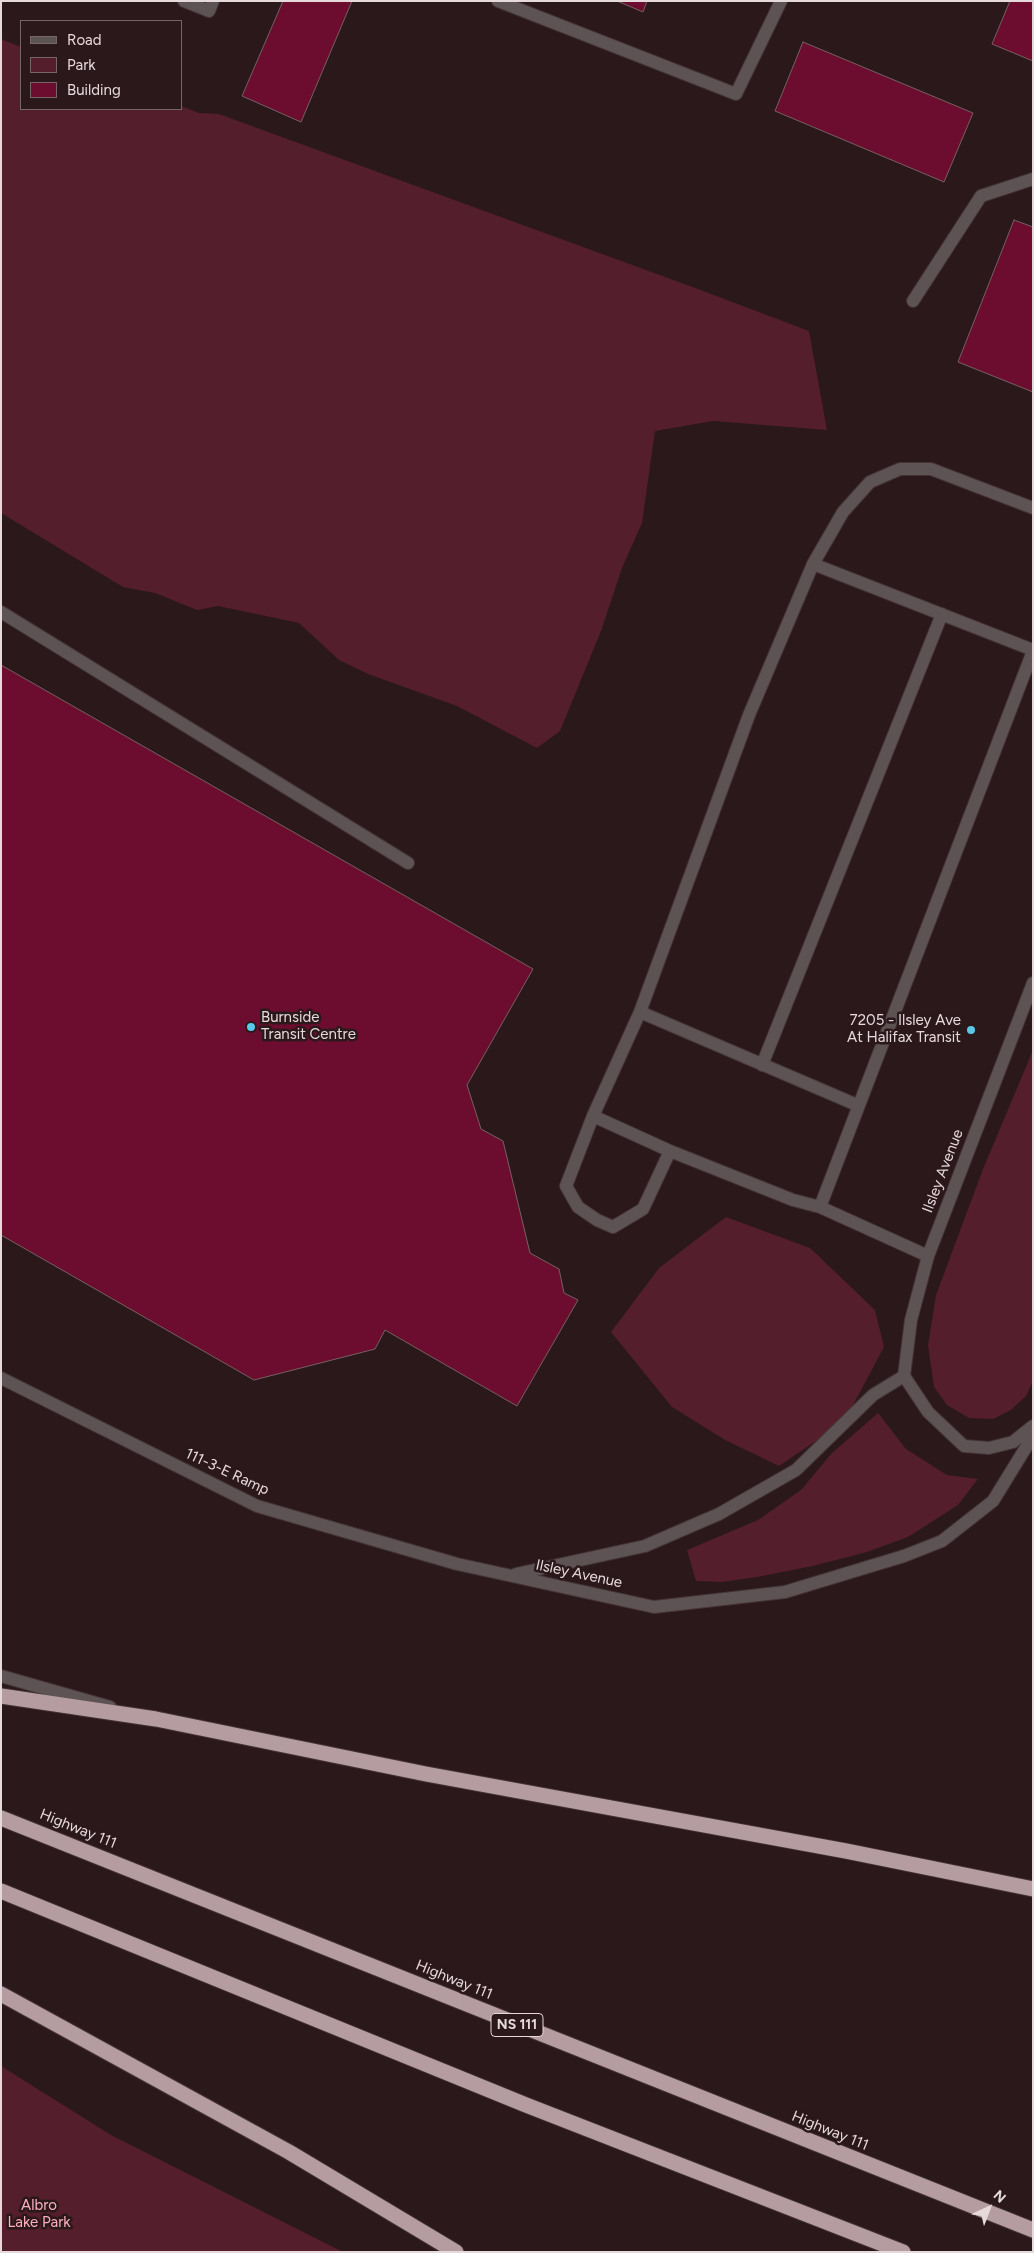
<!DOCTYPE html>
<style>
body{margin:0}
#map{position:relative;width:1034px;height:2253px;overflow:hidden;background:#2a181b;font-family:Figtree,sans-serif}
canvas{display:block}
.frame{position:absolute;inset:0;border:2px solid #e6d9db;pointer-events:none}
.legend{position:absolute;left:20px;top:20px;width:162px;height:90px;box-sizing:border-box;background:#2a181b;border:1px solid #756568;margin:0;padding:6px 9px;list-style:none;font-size:15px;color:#e6d9db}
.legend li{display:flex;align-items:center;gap:10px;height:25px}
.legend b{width:25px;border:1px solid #756568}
.north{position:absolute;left:964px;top:2183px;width:50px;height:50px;-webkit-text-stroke:4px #2a181b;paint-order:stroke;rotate:43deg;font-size:14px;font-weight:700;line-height:20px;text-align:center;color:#e6d9db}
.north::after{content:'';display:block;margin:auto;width:18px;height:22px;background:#e6d9db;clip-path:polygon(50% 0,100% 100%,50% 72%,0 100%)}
</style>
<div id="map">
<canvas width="1034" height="2253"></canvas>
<div class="frame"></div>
<ul class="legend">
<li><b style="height:6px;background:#5d5354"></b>Road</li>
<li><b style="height:14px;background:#541e2c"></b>Park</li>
<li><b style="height:14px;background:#6c0d2f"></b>Building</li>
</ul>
<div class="north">N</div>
</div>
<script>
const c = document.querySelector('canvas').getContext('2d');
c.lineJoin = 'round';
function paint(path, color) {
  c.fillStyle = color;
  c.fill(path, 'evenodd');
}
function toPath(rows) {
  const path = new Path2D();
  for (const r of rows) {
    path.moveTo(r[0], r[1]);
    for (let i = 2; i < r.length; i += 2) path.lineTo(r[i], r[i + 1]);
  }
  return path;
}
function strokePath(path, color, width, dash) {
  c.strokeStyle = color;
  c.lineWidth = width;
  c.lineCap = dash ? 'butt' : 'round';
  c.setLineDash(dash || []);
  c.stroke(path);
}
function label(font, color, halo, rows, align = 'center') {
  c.font = font + ' Figtree,sans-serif';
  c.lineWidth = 5;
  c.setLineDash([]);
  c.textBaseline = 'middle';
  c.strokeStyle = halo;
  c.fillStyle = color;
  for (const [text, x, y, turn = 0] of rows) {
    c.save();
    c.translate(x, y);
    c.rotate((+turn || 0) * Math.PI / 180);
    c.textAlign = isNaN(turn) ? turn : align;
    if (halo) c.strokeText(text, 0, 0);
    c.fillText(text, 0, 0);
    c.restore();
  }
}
paint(toPath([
 [1,39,21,47,21,109,181,109,181,106,199,113,219,114,698,289,809,331,827,430,713,421,655,431,642,523,622,568,601,631,560,731,537,748,457,706,368,674,339,660,299,623,218,606,197,610,155,593,123,587,1,513],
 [1033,1050,1033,1381,1026,1396,1011,1410,993,1419,969,1418,947,1405,934,1387,928,1345,936,1295,983,1169],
 [726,1217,810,1248,875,1310,884,1347,844,1422,779,1466,725,1440,672,1407,611,1332,659,1268],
 [878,1413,906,1449,947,1475,978,1479,958,1505,908,1537,867,1552,813,1566,757,1577,722,1582,696,1581,687,1550,758,1520,801,1490,831,1454],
 [1,2066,111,2135,343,2252,1,2252]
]), '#541e2c');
const building = toPath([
 [283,1,352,1,301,122,242,96,283,1],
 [617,1,647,1,643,12,617,1],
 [1010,1,1033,1,1033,61,992,44,1010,1],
 [803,42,973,113,944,182,775,111,803,42],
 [1014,220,1033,227,1033,392,958,362,1014,220],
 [1,665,533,969,467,1085,481,1129,503,1141,530,1253,559,1269,564,1293,578,1300,517,1406,385,1330,375,1349,254,1380,1,1235,1,665]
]);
paint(building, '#6c0d2f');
strokePath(building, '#766063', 1);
const service = toPath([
 [184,1,209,11,213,1],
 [498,1,736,94,781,1],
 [913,301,981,196,1033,179],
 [813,564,1033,650],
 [1,612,408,863],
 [640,1012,857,1105],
 [762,1065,942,614],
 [593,1116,566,1186,578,1207,597,1220,613,1227,643,1209,670,1151],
 [820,1207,1033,651],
 [928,1256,820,1207,793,1200,670,1151,593,1116,640,1012,749,715,813,564,843,512,870,482,900,469,931,469,1033,508],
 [1,1378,257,1506,457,1564,654,1607,785,1592,904,1556,942,1541,993,1501,1033,1436],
 [516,1574,645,1546,719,1514,796,1470,873,1395,904,1376],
 [1,1676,110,1707]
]);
const minor = toPath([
 [1033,983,928,1256,911,1320,904,1376,928,1412,964,1446,989,1448,1013,1442,1033,1426]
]);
const motorway = toPath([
 [1,1696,156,1719,426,1774,846,1851,1033,1889],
 [1,1818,1033,2230],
 [1,1891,526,2105,903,2252],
 [1,1994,289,2152,456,2252]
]);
strokePath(service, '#443336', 14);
strokePath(minor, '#443336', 14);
strokePath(motorway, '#443336', 17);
strokePath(service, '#5d5354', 12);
strokePath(minor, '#5d5354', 12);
strokePath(motorway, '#b59ca0', 15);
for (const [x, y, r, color] of [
 [251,1027,5,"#5bc8e7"],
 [971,1030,5,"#5bc8e7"]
]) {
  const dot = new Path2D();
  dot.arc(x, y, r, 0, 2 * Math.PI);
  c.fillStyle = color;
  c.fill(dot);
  strokePath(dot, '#2a181b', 2);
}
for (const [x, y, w] of [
 [517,2025,52]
]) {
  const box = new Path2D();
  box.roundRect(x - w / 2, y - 11.5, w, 23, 4);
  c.fillStyle = '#2a181b';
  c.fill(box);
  strokePath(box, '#e6d9db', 1);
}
label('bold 14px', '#e6d9db', null, [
 ["NS 111",517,2025]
]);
label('15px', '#e6d9db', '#2a181b', [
 ["Burnside",261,1018],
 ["Transit Centre",261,1035],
 ["7205 - Ilsley Ave",961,1021,"right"],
 ["At Halifax Transit",961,1038,"right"]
], 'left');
label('15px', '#e6d9db', '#2a181b', [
 ["Ilsley Avenue",943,1171,-69],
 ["111-3-E Ramp",227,1472,25],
 ["Ilsley Avenue",579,1574,12],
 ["Highway 111",78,1829,22],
 ["Highway 111",454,1980,22],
 ["Highway 111",830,2131,22]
]);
label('15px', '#ffafbe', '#2a181b', [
 ["Albro",39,2206],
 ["Lake Park",39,2223]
]);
</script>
